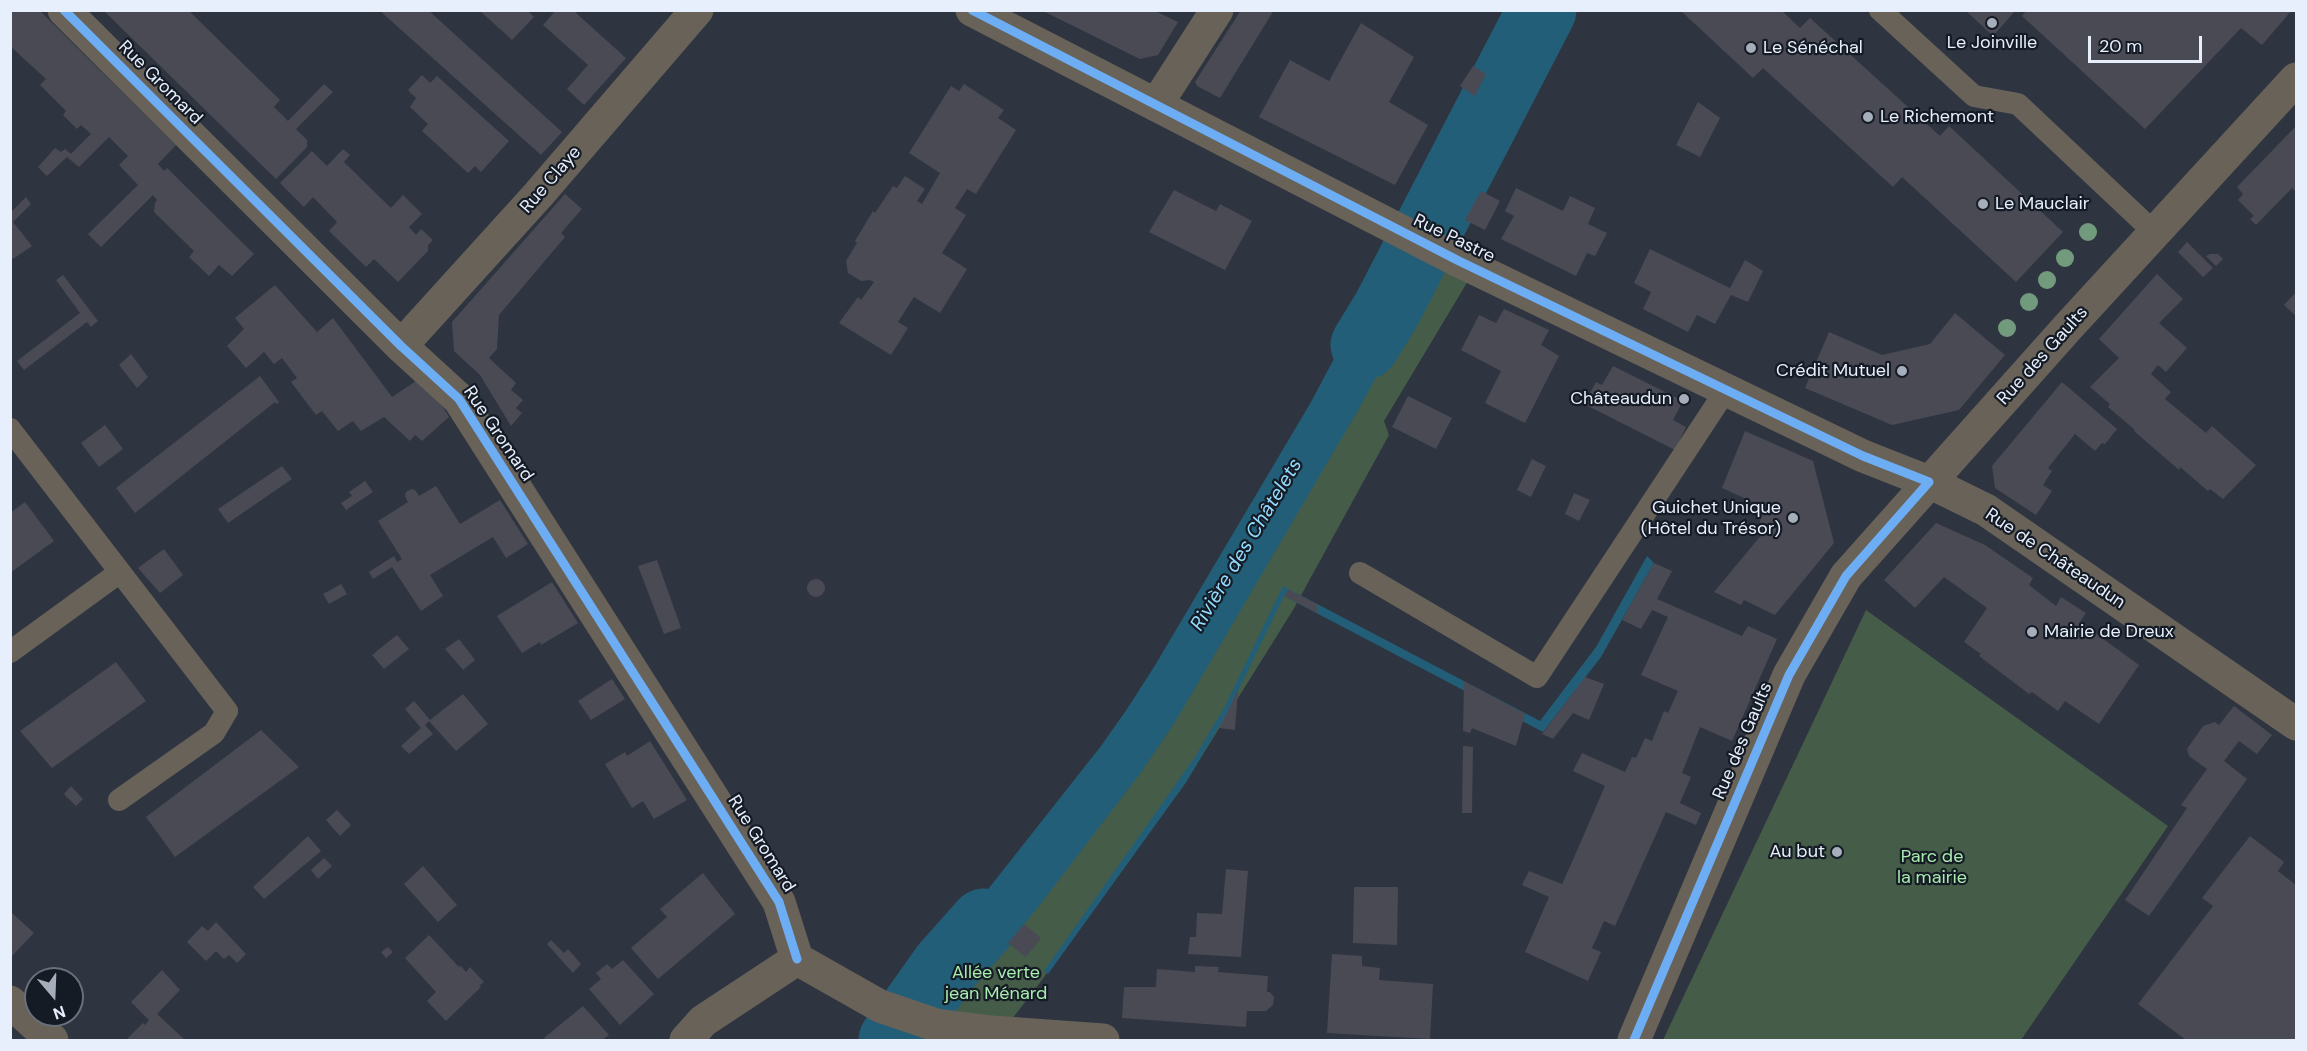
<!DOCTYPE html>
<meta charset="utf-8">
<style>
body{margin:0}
#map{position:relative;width:2307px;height:1051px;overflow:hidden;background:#2e3540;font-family:"DM Sans",sans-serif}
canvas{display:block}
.frame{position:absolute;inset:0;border:12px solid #e7effd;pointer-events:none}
.north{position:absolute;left:24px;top:967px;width:60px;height:60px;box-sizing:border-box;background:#151b25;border:2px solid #69707b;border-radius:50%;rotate:161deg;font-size:16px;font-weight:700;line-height:24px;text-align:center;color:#e7effd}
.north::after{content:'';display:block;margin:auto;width:21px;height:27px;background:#a6aebb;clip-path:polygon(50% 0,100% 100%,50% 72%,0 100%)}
.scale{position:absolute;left:2088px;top:36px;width:114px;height:27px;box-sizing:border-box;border:3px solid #e7effd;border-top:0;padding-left:8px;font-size:18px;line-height:21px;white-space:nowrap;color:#e7effd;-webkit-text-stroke:4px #151b25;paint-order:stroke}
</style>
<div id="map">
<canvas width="2307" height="1051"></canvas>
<div class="frame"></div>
<div class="north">N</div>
<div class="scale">20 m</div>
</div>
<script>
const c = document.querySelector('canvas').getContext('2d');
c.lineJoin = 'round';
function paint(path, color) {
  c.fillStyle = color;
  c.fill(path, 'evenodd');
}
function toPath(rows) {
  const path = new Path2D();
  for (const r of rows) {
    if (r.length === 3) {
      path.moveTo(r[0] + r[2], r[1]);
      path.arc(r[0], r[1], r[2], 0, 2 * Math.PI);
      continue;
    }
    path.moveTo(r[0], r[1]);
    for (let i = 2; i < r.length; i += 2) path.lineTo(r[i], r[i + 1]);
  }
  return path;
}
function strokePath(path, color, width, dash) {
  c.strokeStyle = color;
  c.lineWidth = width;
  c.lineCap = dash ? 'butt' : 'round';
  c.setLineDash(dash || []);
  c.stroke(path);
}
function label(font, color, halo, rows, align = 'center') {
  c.font = font + ' "DM Sans",sans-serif';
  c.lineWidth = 4.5;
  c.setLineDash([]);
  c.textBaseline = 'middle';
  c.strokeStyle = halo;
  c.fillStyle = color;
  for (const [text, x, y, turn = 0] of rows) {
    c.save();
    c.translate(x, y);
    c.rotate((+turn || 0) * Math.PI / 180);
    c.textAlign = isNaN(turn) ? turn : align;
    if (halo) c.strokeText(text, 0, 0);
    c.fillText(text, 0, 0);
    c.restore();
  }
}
paint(toPath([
 [1423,260,1468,281,1384,421,1389,435,1293,610,1180,791,1140,837,1042,980,1009,1023,925,1010,1092,818,1112,790],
 [1866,610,2168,826,2021,1040,1663,1040]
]), '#445c48');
paint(toPath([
 [1514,11,1568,11,1460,217,1418,197,1486,75],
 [1391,252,1433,273,1357,412,1175,722,1142,771,1039,906,956,1008,907,992,1101,746,1127,709,1154,667,1311,402],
 [1647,556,1654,563,1601,657,1543,732,1284,596,1228,711,1187,781,1048,974,1044,971,1195,757,1224,708,1283,586,1540,721,1596,647]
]), '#235e78');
strokePath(toPath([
 [1365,345,1387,309,1542,10],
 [893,1040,945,967,984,923]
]), '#235e78', 69);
paint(toPath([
 [10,10,39,10,176,145,158,164,164,171,167,168,254,254,232,276,219,265,209,276,189,257,194,251,154,212,155,203,157,200,153,195,101,247,88,234,138,185,119,165,128,156,109,137,79,167,67,157,47,176,38,167,55,148,61,152,65,149,71,154,91,134,81,125,77,129,63,115,66,111,40,85,46,79,10,46],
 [103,10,188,10,280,100,274,107,288,121,324,84,333,92,296,129,307,140,307,147,276,179],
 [379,10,428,10,562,132,541,155],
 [479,10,527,10,534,17,512,40],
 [556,10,578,10,576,13,626,58,584,105,567,89,588,65,543,25],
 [1041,10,1153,10,1178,22,1158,55,1140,59],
 [1241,10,1274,10,1220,98,1197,86,1195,82],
 [1680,10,1781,10,1800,28,1810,18,1940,136,1949,126,2063,232,2016,282,1902,177,1893,187,1763,68,1753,78],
 [1965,10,2016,10,1993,36],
 [2027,10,2292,10,2262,45,2241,28,2145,129,2022,16],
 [1361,23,1414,57,1389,102,1428,125,1395,185,1259,117,1290,60,1329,81],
 [1473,66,1486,74,1475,96,1460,86],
 [422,75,430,83,437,76,509,141,481,172,475,166,468,173,422,131,428,124,410,107,416,98,408,90],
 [964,84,1004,110,998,118,1016,130,976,194,967,189,955,208,966,215,942,253,967,269,940,313,914,297,898,322,908,328,891,355,839,323,858,297,861,300,874,282,870,280,861,281,848,273,846,261,857,243,855,241,873,211,875,213,893,186,897,188,905,176,925,189,917,201,922,204,940,173,909,153,951,86,959,91],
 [1698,102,1720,118,1700,157,1676,145],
 [2296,126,2296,192,2292,188,2256,225,2250,219,2254,216,2238,200,2243,194,2237,187],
 [343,149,350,155,344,162,391,208,403,195,422,214,409,227,416,235,421,229,433,240,428,245,428,251,398,282,374,259,366,267,329,231,337,222,313,197,304,207,280,183,312,151,327,166],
 [1516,188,1563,211,1570,196,1595,208,1588,224,1607,233,1595,256,1587,253,1576,276,1501,239,1514,216,1505,211],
 [1174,190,1216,211,1220,204,1252,221,1225,270,1149,232],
 [1481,191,1500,201,1485,230,1465,220],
 [565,194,582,209,561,233,565,237,499,315,497,349,489,358,516,383,511,390,523,400,516,408,522,413,511,426,480,375,454,351,452,322],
 [26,197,31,204,13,222,32,246,13,259,10,256,10,213],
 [2187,242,2213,268,2203,277,2178,252],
 [1650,249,1730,288,1745,260,1763,271,1748,302,1731,295,1715,324,1697,315,1688,332,1643,309,1651,292,1634,283],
 [2210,254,2218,254,2223,259,2216,266,2206,256],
 [2157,274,2183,299,2159,323,2187,348,2166,372,2158,365,2151,374,2171,392,2165,399,2206,433,2212,426,2256,465,2223,499,2210,489,2208,491,2180,467,2179,470,2134,431,2135,430,2108,407,2110,404,2090,387,2119,358,2099,339],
 [63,275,98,321,91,327,87,322,24,370,17,361,80,313,56,280],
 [275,285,317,332,333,318,392,397,416,381,443,407,449,417,422,441,415,435,410,441,384,417,361,431,353,421,338,431,322,411,316,415,291,382,297,378,282,358,274,364,264,352,246,368,227,346,244,329,235,318],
 [2296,292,2296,316,2284,305],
 [1504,309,1549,330,1541,345,1559,356,1525,423,1485,403,1501,371,1461,350,1479,315,1496,323],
 [1955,313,2005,355,1959,410,1892,425,1805,388,1829,332,1882,355,1930,344],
 [131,354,148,377,137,388,119,365],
 [1613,366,1683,401,1673,420,1686,427,1675,450,1584,404,1596,382,1602,385],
 [260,376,279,402,277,404,275,402,135,513,116,488],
 [2062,382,2117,429,2105,444,2102,443,2095,451,2075,434,2048,468,2052,471,2043,485,2052,491,2036,515,1995,488,1992,466],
 [1408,396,1452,418,1436,449,1392,427],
 [105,425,123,449,99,467,81,443],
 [1745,431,1813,461,1834,543,1775,615,1744,600,1741,605,1714,592,1763,533,1755,503,1722,488],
 [1532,459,1546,466,1531,497,1517,490],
 [282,466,292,479,228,523,218,509],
 [365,481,373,492,346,510,341,503,352,496,349,492],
 [436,486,460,524,500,500,528,544,506,558,493,537,430,575,443,596,421,611,392,567,373,579,369,572,394,556,397,562,402,559,378,521,408,502,405,496,406,492,411,489,415,490,419,496],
 [1574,493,1590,500,1579,521,1565,514],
 [25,502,54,541,10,573,10,513],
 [1936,523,1985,545,2033,578,2029,585,2056,606,2061,597,2086,613,2080,622,2139,665,2099,724,2065,701,2058,711,2032,692,2029,694,1979,656,1981,654,1964,642,1987,608,1944,577,1915,608,1884,580],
 [164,549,183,575,160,593,138,568],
 [657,560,681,628,664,634,638,566],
 [1654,563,1672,571,1657,599,1742,636,1748,626,1777,639,1732,741,1700,727,1682,773,1691,777,1680,803,1701,813,1696,825,1666,812,1615,926,1604,921,1592,948,1601,952,1588,981,1525,952,1549,897,1522,885,1529,871,1562,884,1572,862,1605,786,1573,771,1582,753,1625,772,1632,757,1636,758,1645,738,1652,741,1664,711,1668,713,1678,691,1641,675,1668,617,1652,610,1641,629,1622,620],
 [816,588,9],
 [552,582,578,623,541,645,540,642,522,653,497,616],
 [341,584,347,594,329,604,323,594],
 [1288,589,1317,604,1317,613,1284,596],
 [397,635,409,649,384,669,372,655],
 [459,639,475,660,463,670,445,649],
 [116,662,146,701,52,768,20,731],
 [1585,677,1604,684,1589,720,1573,713,1553,739,1542,734],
 [612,679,625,699,591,720,578,701],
 [1464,681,1525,714,1516,746,1472,728,1470,733,1463,731],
 [1238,689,1235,730,1219,728,1228,711],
 [463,694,488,724,456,751,429,721,425,725,433,734,409,754,401,746,421,728,405,709,414,701,430,720],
 [2234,706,2272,735,2257,754,2239,741,2224,761,2247,779,2149,916,2125,900,2187,808,2181,805,2207,769,2189,756,2187,749,2203,726,2215,722,2219,725],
 [261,730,299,767,175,857,146,817],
 [650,741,687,800,654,819,643,801,632,808,605,764,625,752,627,756],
 [1463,746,1473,747,1472,813,1462,813],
 [71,786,83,799,76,806,64,794],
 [337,810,351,825,340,836,326,820],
 [308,836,321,851,264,899,253,887],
 [2250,836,2284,862,2278,871,2296,885,2296,1040,2186,1040,2138,1004,2213,906,2202,898],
 [324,858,332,866,318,879,311,870],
 [423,866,457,905,438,922,404,884],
 [1226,869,1248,871,1241,957,1188,954,1190,937,1196,937,1197,913,1222,914],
 [703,873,735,914,658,979,631,948,667,917,660,909],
 [1354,887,1398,887,1397,945,1353,943],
 [10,911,34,933,10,958],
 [216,922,246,954,237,963,229,955,224,959,216,951,206,961,187,942,202,926,208,931],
 [1024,924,1041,938,1026,957,1008,943],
 [429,935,459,967,461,966,466,972,470,967,484,982,479,986,481,987,446,1021,427,1001,436,992,405,958],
 [551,940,564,953,568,949,581,964,573,973,547,944],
 [388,947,393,952,386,958,381,952],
 [1332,954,1362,956,1362,966,1380,968,1379,980,1433,984,1430,1039,1327,1033],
 [623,960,654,994,620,1025,589,989,601,979,596,973,607,964,612,969],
 [1195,966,1219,967,1218,972,1268,976,1267,992,1270,992,1274,997,1273,1005,1266,1011,1247,1011,1246,1027,1122,1018,1124,987,1156,987,1157,969,1195,972],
 [162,970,180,990,157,1014,185,1040,126,1040,143,1023,145,1025,149,1020,131,1002],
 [583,1006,609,1035,602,1040,546,1040,544,1038]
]), '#4a4a54');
strokePath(toPath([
 [1880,10,1974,96,2018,104,2155,233],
 [10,429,227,711,214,733,119,800],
 [1360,573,1537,677,1726,390],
 [10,652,120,572]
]), '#686259', 22);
strokePath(toPath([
 [972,10,1459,261,1863,456,1929,482,1986,510,2296,724],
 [1156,105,1217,10],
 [401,346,538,195,697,10],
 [797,959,880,1006,936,1025,992,1032,1103,1040],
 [10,1002,52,1040]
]), '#686259', 33);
strokePath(toPath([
 [64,10,401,346,459,399,779,902,797,959,703,1021,686,1040],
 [1634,1040,1789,675,1846,576,2068,327,2296,79]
]), '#686259', 33);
strokePath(toPath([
 [64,10,401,346,459,399,779,902,797,959],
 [972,10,1459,261,1863,456,1929,482,1846,576,1789,675,1634,1040]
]), '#6dadf4', 9);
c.fillStyle = '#729a7c';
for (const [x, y] of [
 [2088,232],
 [2065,258],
 [2047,280],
 [2029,302],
 [2007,328]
]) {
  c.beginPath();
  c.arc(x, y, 9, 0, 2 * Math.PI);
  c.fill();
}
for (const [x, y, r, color] of [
 [1992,23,6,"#a6aebb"],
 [1751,48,6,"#a6aebb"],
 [1868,117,6,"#a6aebb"],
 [1983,204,6,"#a6aebb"],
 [1902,371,6,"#a6aebb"],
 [1684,399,6,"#a6aebb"],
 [1793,518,6,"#a6aebb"],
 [2032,632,6,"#a6aebb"],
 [1837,852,6,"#a6aebb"]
]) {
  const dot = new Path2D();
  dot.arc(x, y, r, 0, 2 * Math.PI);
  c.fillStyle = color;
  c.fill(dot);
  strokePath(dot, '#151b25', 2);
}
label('18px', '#e7effd', '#151b25', [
 ["Le Joinville",1992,43,"center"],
 ["Le Sénéchal",1763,48],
 ["Le Richemont",1880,117],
 ["Le Mauclair",1995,204],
 ["Crédit Mutuel",1890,371,"right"],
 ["Châteaudun",1672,399,"right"],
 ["Guichet Unique",1781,508,"right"],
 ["(Hôtel du Trésor)",1781,529,"right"],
 ["Mairie de Dreux",2044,632],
 ["Au but",1825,852,"right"]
], 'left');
label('18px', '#e7effd', '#151b25', [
 ["Rue Gromard",160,83,45],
 ["Rue Claye",551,180,-49],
 ["Rue Pastre",1454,239,26],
 ["Rue des Gaults",2043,356,-48],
 ["Rue Gromard",498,434,56],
 ["Rue de Châteaudun",2055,559,34],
 ["Rue des Gaults",1743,741,-67],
 ["Rue Gromard",761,844,58]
]);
label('18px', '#a9ecae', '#151b25', [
 ["Parc de",1932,857],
 ["la mairie",1932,878],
 ["Allée verte",996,973],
 ["jean Ménard",996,994]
]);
label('italic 20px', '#93dbfe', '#151b25', [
 ["Rivière des Châtelets",1247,545,-59]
]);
</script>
